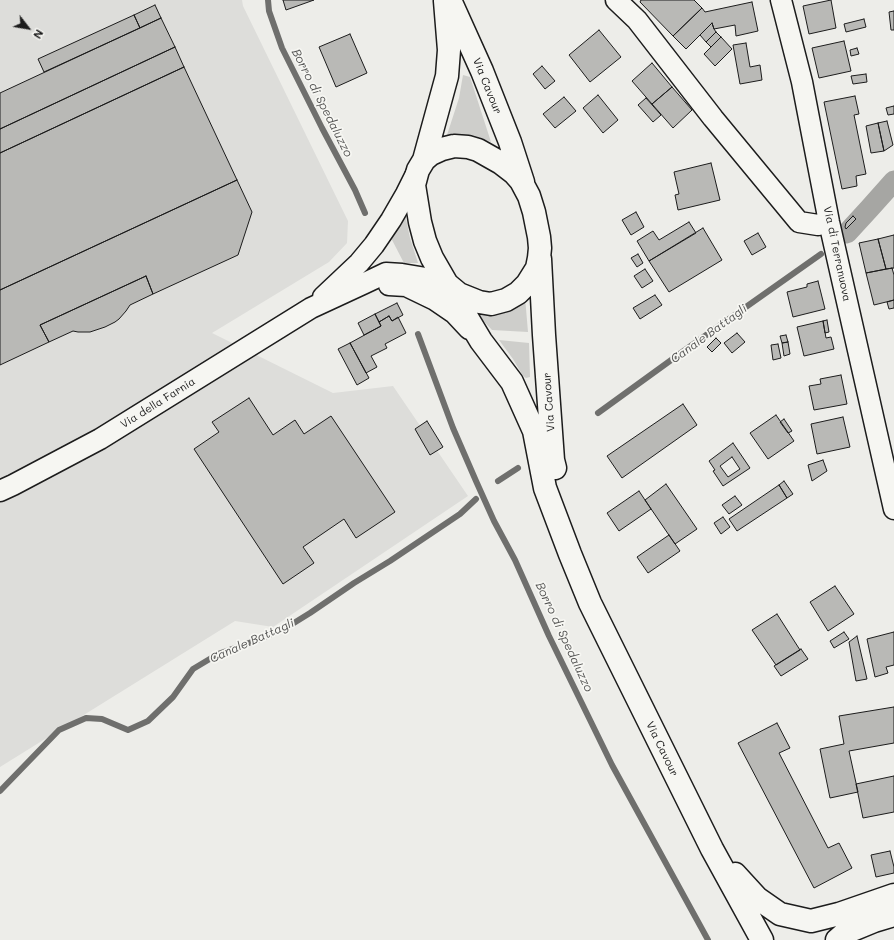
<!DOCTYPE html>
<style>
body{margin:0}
#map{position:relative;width:894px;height:940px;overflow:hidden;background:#edede9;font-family:Mali,sans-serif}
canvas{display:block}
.north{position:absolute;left:8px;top:8px;width:40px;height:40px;-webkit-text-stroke:3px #f6f6f2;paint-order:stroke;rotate:121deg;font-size:11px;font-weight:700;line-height:16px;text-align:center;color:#1c1c1c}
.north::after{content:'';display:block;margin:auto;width:14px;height:18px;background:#1c1c1c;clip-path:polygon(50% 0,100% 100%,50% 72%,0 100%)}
</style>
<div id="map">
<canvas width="894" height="940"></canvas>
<div class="north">N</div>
</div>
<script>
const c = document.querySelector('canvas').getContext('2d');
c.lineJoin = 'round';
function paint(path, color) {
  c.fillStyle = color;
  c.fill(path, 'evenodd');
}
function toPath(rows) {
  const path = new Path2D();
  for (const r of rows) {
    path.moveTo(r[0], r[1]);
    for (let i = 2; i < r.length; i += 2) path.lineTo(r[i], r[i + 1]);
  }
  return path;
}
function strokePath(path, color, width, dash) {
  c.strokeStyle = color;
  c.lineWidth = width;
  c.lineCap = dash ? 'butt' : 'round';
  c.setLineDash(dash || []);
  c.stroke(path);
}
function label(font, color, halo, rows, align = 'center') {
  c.font = font + ' Mali,sans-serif';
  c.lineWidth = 3.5;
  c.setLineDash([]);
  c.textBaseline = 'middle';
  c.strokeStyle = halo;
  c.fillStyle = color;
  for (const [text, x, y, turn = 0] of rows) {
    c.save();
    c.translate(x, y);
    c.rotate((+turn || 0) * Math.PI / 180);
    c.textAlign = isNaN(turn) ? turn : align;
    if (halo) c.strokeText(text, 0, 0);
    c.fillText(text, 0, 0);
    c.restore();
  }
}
paint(toPath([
 [0,0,242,0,243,6,348,221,347,243,329,262,212,333,333,393,393,386,468,496,273,627,235,621,0,767]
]), '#ddddda');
paint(toPath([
 [463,75,470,77,491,142,473,135,447,135,459,98],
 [405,214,410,238,418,263,404,263,391,238],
 [525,297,528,332,492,330,474,311],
 [499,340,529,343,530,377,526,378,523,376,513,359]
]), '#cececb');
strokePath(toPath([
 [268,0,269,11,282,48,322,128,355,190,365,213],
 [418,334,453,428,476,481,494,521,515,560,549,636,612,765,708,940],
 [598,413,685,350,821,254],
 [498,481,518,468],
 [0,791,59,730,86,718,102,719,128,730,148,721,173,697,193,669,218,654,260,639,289,626,310,613,354,583,390,561,460,514,476,499]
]), '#6f6f6d', 6);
strokePath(toPath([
 [847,233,869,209,894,181]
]), '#a6a6a3', 21);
const building = toPath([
 [283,0,314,0,286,10,283,0],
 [641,0,694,0,702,8,673,36,640,2,641,0],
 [831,0,836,28,809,34,803,6,831,0],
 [752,2,758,31,736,36,735,25,714,29,712,23,686,49,673,36,702,8,705,12,752,2],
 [155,5,161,18,140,28,134,15,155,5],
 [894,11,894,30,891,30,889,12,894,11],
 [134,15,140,28,44,72,38,59,134,15],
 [161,18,175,47,0,129,0,93,161,18],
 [864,19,866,27,846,32,844,24,864,19],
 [712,23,714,29,716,32,706,42,700,35,712,23],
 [599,30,621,57,590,82,569,55,599,30],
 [716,32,721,37,711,47,706,42,716,32],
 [350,34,367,73,336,87,319,47,350,34],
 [721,37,732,49,715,66,704,54,721,37],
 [844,41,851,71,819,78,812,48,844,41],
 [746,43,750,67,760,65,762,80,740,84,733,45,746,43],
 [175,47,184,67,0,153,0,129,175,47],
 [857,48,859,54,851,56,850,50,857,48],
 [652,63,672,87,652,104,632,81,652,63],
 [542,66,555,81,545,89,533,74,542,66],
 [184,67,237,180,0,290,0,153,184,67],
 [866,74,867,82,853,84,851,76,866,74],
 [672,87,692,110,673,128,652,104,672,87],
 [598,95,618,120,603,133,583,108,598,95],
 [855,96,859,114,854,115,866,174,856,176,857,186,842,189,824,102,855,96],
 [564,97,576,111,555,128,543,114,564,97],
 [646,98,661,115,653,122,638,105,646,98],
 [894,106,894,114,888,115,886,108,894,106],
 [887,121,893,145,884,151,878,123,887,121],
 [878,123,884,151,871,153,866,126,878,123],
 [711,163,720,200,678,210,675,195,679,194,674,172,711,163],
 [237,180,252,212,238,255,153,294,146,276,40,325,49,342,0,365,0,290,237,180],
 [636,212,644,227,631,235,622,220,636,212],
 [853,216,856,219,846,229,845,227,846,223,853,216],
 [689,222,696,233,649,261,637,241,653,231,659,240,689,222],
 [703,228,722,260,669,292,649,261,703,228],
 [758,233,766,247,752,255,744,241,758,233],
 [894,235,894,268,886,269,878,239,894,235],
 [878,239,886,269,866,273,859,243,878,239],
 [638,254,643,263,637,267,631,258,638,254],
 [892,268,894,275,894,300,874,305,866,273,892,268],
 [645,269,653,281,642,288,634,276,645,269],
 [146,276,153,294,130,305,126,311,119,319,115,322,105,327,90,332,78,332,73,331,49,342,40,325,146,276],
 [818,281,825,309,793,317,787,292,807,287,807,284,818,281],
 [655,295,662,305,640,319,633,308,655,295],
 [894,300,894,308,889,309,887,302,894,300],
 [397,303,403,315,392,321,389,316,379,322,375,314,397,303],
 [375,314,381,326,364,335,358,323,375,314],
 [389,316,392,321,398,317,406,333,385,344,387,348,371,356,377,367,366,373,350,343,381,326,379,322,389,316],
 [827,320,829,332,825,333,823,321,827,320],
 [823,321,826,338,831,337,834,349,804,356,797,327,823,321],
 [737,333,745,342,732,353,724,343,737,333],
 [786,335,788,342,782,343,780,336,786,335],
 [716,338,721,343,712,352,707,347,716,338],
 [788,342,790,354,784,356,782,343,788,342],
 [350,343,369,378,357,385,338,349,350,343],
 [778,344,781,358,773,360,771,345,778,344],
 [841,375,847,404,814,410,809,386,821,384,820,379,841,375],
 [249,398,273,435,295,420,304,434,331,416,395,512,356,538,344,519,303,547,314,563,283,584,194,449,219,432,212,422,249,398],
 [683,404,697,425,622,478,607,456,683,404],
 [776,415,794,441,768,459,750,433,776,415],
 [843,417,850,447,817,454,811,424,843,417],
 [784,419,792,431,788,433,780,422,784,419],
 [427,421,443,447,430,455,415,429,427,421],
 [733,443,750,468,723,486,713,471,715,470,709,461,733,443],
 [732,457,740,469,728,477,720,466,732,457],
 [823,460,827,471,812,481,808,465,823,460],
 [784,481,793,494,787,498,779,485,784,481],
 [666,484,697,529,675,544,645,500,666,484],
 [779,485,787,498,737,531,729,519,779,485],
 [639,491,651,509,619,531,607,513,639,491],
 [735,496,742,505,729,514,722,505,735,496],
 [723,517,730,527,721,534,714,523,723,517],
 [669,535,680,551,648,573,637,557,669,535],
 [835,586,854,614,828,631,810,602,835,586],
 [777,614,800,650,776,665,752,630,777,614],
 [844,632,849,639,834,648,830,641,844,632],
 [894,632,894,665,886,667,888,673,875,677,867,639,894,632],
 [857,636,867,679,856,681,849,642,857,636],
 [801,649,808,659,781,676,774,666,801,649],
 [894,707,894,743,849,751,858,792,830,798,820,749,844,744,839,716,894,707],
 [777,723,790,748,779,753,828,848,839,843,852,868,814,888,738,743,777,723],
 [894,776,894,812,863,818,856,784,894,776],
 [890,851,894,867,894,873,876,877,871,855,890,851]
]);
paint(building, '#b9b9b6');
strokePath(building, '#1c1c1c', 1);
const minor = toPath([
 [616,0,637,20,713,118,799,222,818,225,829,222],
 [781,0,802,82,829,222,894,509],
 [389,285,406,286,435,300,454,313,469,329],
 [323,297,359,263,374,245,391,220,406,194,417,172],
 [0,491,13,485,100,439,311,308,365,283,386,273,402,274,426,278,447,284]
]);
const major = toPath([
 [450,0,482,71,510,142,523,182],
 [454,146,468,147,478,150,501,163,514,173,521,181,529,196,534,212,539,237,540,248,539,258,537,268,527,284,518,293,506,300,491,304,479,302,459,294,447,284,432,258,425,241,420,222,414,185,418,170,424,160,431,154,442,149,454,146],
 [424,160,447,76,449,50,445,1],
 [540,259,544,335,553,460,555,468],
 [447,284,481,341,512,382,534,431,545,488,570,554,590,603,712,849,762,940],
 [735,874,757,898,780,914,811,921,839,914,894,895],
 [837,940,845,933,874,921,894,915]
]);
strokePath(minor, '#1c1c1c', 23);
strokePath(major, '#1c1c1c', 25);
strokePath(minor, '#f6f6f2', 20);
strokePath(major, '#f6f6f2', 22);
label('11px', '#1c1c1c', '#f6f6f2', [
 ["Via Cavour",487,86,68],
 ["Via di Terranuova",837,254,78],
 ["Via Cavour",549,402,-94],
 ["Via della Farnia",158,403,-32],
 ["Via Cavour",662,749,64]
]);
label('italic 12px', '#535352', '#f6f6f2', [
 ["Borro di Spedaluzzo",322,103,63],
 ["Canale Battagli",709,334,-36],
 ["Borro di Spedaluzzo",564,637,65],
 ["Canale Battagli",252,641,-24]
]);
</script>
